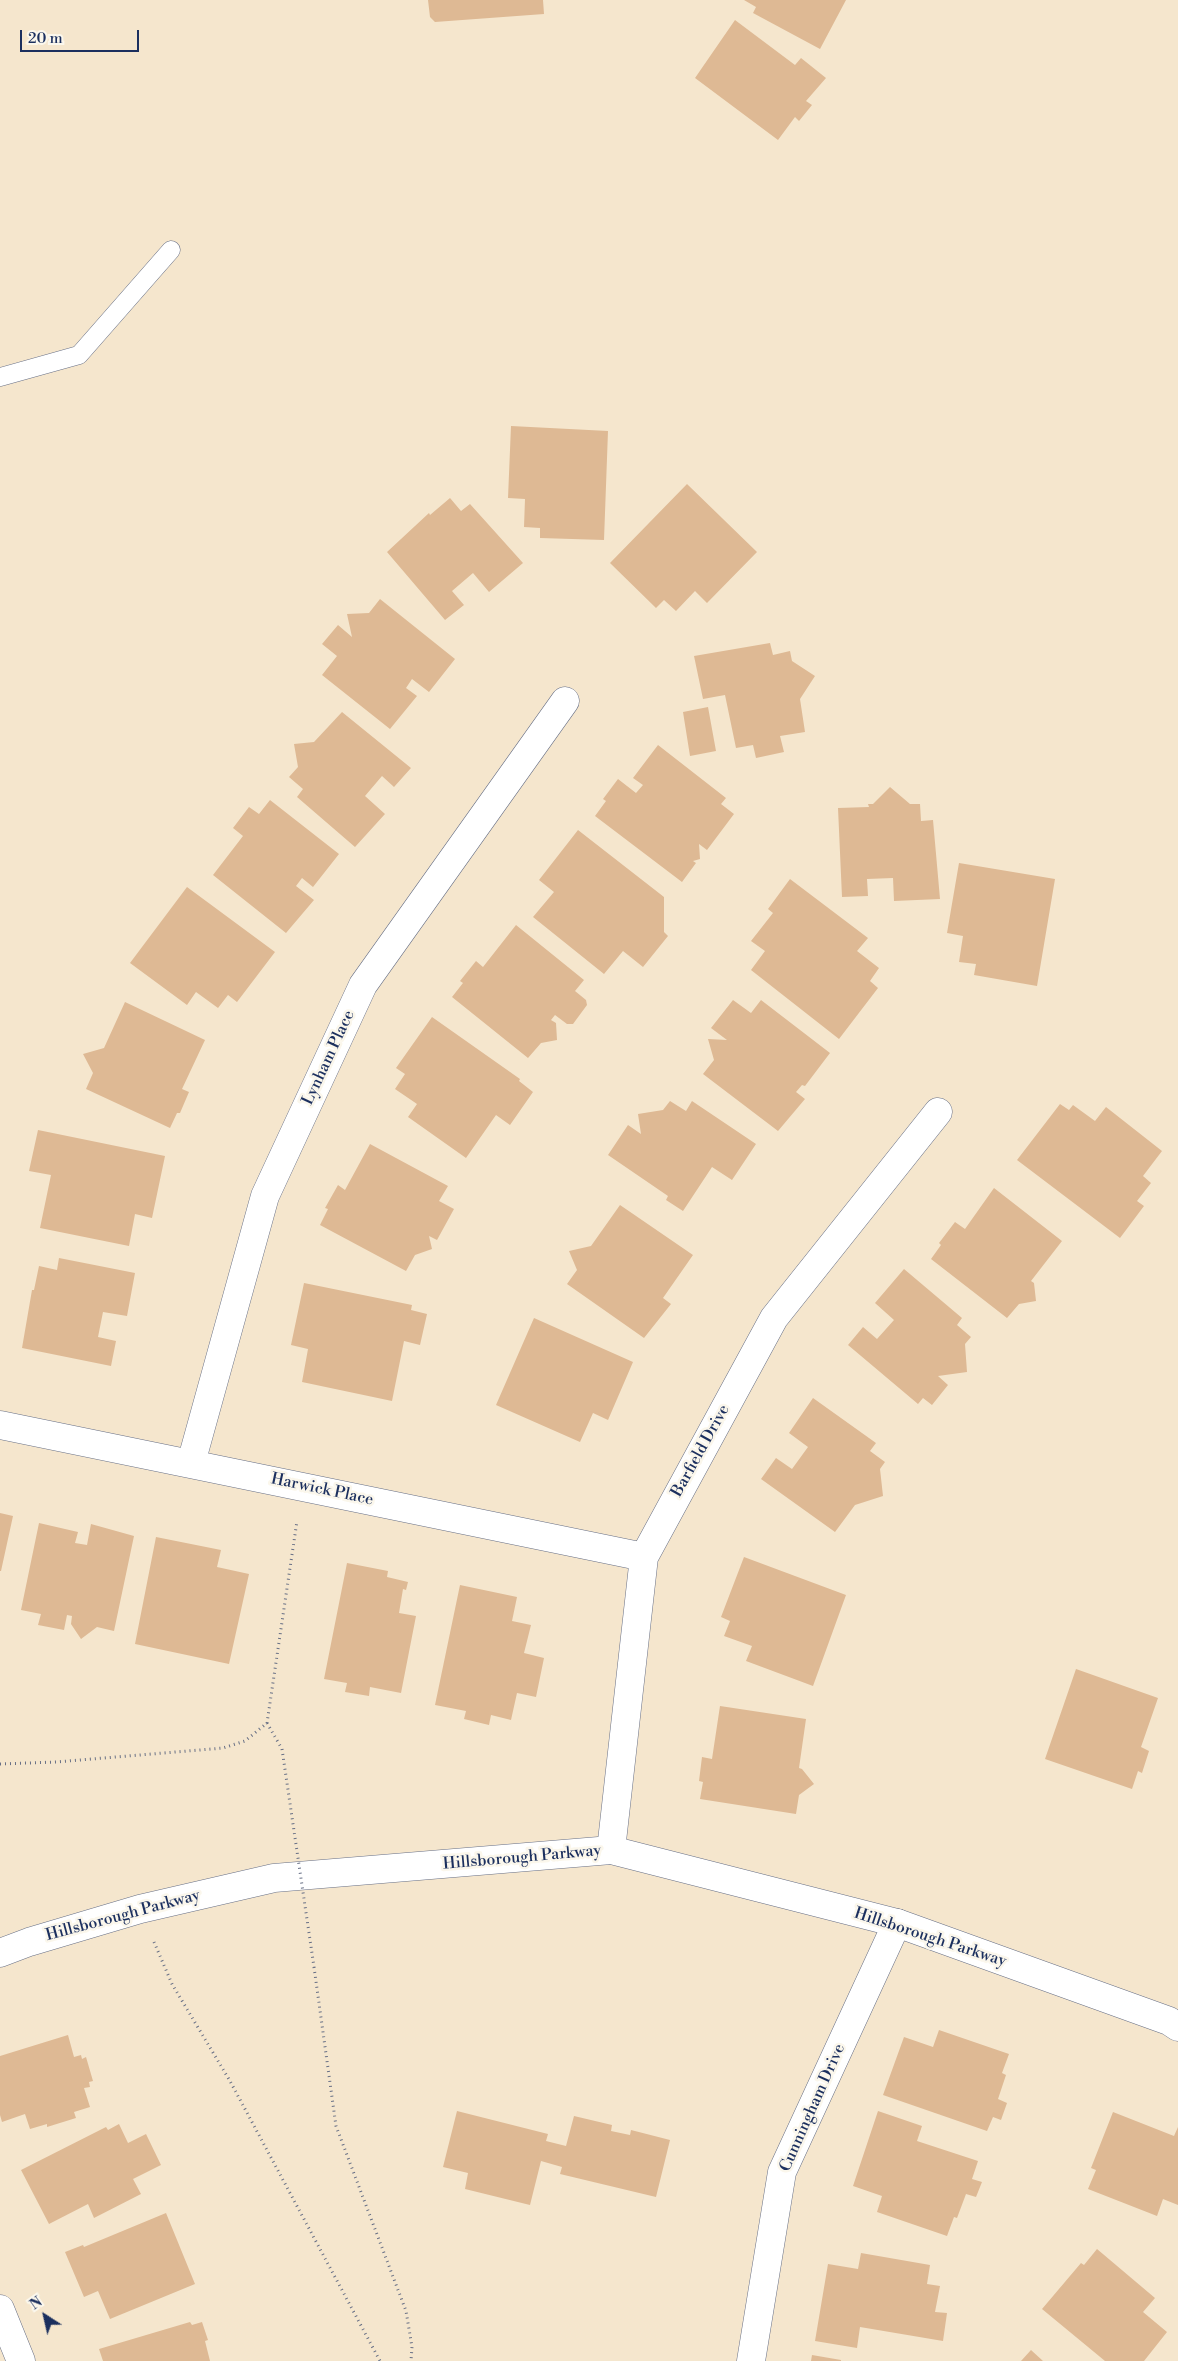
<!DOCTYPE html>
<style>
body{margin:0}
#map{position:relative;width:1178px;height:2361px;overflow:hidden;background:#f5e6cd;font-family:"Libre Bodoni",serif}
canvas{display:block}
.north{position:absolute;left:20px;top:2291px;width:50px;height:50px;-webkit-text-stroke:4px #fbf7ec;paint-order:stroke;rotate:325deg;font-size:14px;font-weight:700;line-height:20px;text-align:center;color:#1b2f5e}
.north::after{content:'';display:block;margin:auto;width:18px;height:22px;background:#1b2f5e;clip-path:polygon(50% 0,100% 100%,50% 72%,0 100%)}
.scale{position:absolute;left:20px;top:30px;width:119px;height:22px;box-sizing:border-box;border:2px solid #1b2f5e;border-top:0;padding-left:6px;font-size:15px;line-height:18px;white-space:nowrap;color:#1b2f5e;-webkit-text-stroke:4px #fbf7ec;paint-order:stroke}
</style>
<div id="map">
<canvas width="1178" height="2361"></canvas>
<div class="north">N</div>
<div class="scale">20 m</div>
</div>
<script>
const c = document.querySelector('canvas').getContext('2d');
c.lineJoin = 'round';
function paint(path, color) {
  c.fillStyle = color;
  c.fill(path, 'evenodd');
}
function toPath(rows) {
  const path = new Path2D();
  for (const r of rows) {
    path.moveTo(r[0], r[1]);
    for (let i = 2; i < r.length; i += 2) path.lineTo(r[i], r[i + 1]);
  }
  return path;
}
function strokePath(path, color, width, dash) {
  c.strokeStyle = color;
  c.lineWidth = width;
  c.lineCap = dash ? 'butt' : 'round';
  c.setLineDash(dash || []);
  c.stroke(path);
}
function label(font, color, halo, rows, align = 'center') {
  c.font = font + ' "Libre Bodoni",serif';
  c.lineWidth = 5;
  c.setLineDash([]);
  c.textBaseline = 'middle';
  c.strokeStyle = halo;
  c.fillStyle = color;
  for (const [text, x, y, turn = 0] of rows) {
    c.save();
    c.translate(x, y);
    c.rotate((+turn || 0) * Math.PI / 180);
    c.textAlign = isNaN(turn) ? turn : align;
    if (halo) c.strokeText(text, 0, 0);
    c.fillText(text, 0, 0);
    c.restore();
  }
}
paint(toPath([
 [428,0,543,0,544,14,435,22,430,17],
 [744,0,846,0,820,49,753,13,756,7],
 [735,20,795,65,801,58,826,78,806,101,812,105,799,121,795,117,778,140,695,78],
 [511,426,608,431,604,540,540,538,540,528,524,527,525,499,508,498],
 [687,484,757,552,707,603,695,591,676,611,664,600,656,608,610,563],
 [450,498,461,511,470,504,523,563,489,592,473,573,452,591,464,605,445,620,387,552,429,513,430,515],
 [380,599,455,659,429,692,412,679,406,688,417,696,390,729,322,675,337,656,322,644,338,625,352,637,347,614,369,613],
 [770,643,773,655,790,651,792,661,815,676,800,699,805,732,780,736,784,752,756,758,753,745,736,748,725,695,703,699,694,656],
 [708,707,716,751,690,756,683,712],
 [342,712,411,768,394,787,382,776,365,796,385,814,355,847,297,797,303,789,289,777,298,767,294,744,314,742],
 [658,745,726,798,721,804,734,814,707,850,699,844,700,859,693,861,696,863,682,882,595,816,606,801,603,799,618,779,636,793,643,785,633,778],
 [890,787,910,804,920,804,921,821,933,820,940,899,894,901,893,878,867,879,868,896,842,897,838,808,869,807,868,804,873,804],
 [270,800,339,854,313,887,302,878,296,886,314,900,286,933,213,875,243,836,233,828,249,807,259,814],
 [578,830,664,897,664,932,668,936,643,967,623,951,604,974,533,917,554,892,539,880],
 [959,863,1055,879,1037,986,974,975,976,964,959,962,963,936,947,933],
 [790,879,868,938,857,951,879,968,870,981,878,988,839,1039,751,970,765,951,751,941,773,913,768,909],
 [187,887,275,952,237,1002,228,995,218,1008,196,992,187,1005,130,963],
 [516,925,584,980,575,991,586,1000,587,1005,573,1024,567,1024,555,1015,551,1020,556,1023,557,1040,541,1043,528,1058,452,997,463,983,460,981,476,961,483,967],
 [733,1000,751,1013,761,1000,830,1053,805,1086,802,1085,796,1092,805,1099,778,1131,703,1074,714,1060,708,1039,727,1040,711,1028],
 [125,1002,205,1040,182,1089,189,1092,180,1113,177,1113,170,1128,86,1089,93,1073,83,1054,104,1048],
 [432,1017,520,1079,519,1081,533,1092,510,1125,496,1115,466,1158,408,1117,417,1104,395,1089,405,1074,396,1068],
 [670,1101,686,1111,692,1101,756,1144,732,1180,712,1167,683,1211,666,1200,668,1196,608,1155,628,1125,641,1134,638,1114,663,1110],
 [1060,1104,1069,1110,1073,1105,1095,1121,1106,1107,1162,1151,1143,1176,1151,1183,1137,1201,1144,1206,1120,1238,1017,1160],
 [38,1130,165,1156,152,1218,135,1214,129,1246,40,1228,51,1175,29,1171],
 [370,1144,448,1186,439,1201,454,1209,437,1240,429,1236,432,1249,415,1255,406,1271,320,1225,328,1209,325,1208,338,1185,345,1190],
 [994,1188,1062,1241,1031,1281,1034,1283,1036,1301,1019,1304,1007,1318,931,1259,941,1245,939,1243,955,1222,965,1229],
 [620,1205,693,1255,663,1298,671,1304,644,1338,567,1284,577,1270,569,1251,591,1246],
 [59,1258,135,1273,127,1316,103,1312,98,1337,116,1341,111,1366,22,1348,32,1290,34,1290,39,1266,57,1270],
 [904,1269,962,1318,957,1325,971,1337,965,1344,967,1372,938,1376,948,1385,932,1405,923,1398,918,1404,848,1345,863,1327,877,1339,894,1320,875,1303],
 [304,1283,412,1305,411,1310,427,1314,420,1345,404,1341,392,1401,302,1382,308,1349,291,1345],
 [534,1318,633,1362,608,1420,593,1413,580,1442,496,1405],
 [813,1398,876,1443,870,1451,885,1462,880,1469,883,1496,855,1505,835,1532,761,1479,776,1458,792,1469,808,1447,789,1433],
 [0,1513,13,1516,1,1571,0,1571],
 [39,1523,78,1532,75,1543,87,1545,91,1524,134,1536,114,1631,97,1627,81,1639,71,1624,72,1616,67,1615,64,1630,38,1625,41,1614,21,1610],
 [156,1537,221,1550,217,1567,249,1574,229,1664,135,1644],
 [744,1557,846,1595,813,1686,746,1661,752,1646,724,1636,730,1621,721,1617],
 [347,1563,388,1571,387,1577,408,1582,406,1590,403,1589,399,1613,416,1616,401,1693,370,1687,369,1696,345,1692,347,1683,324,1679],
 [460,1585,517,1597,512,1621,531,1625,524,1653,544,1658,536,1697,517,1693,511,1720,491,1715,489,1725,464,1719,466,1711,435,1705],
 [1076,1669,1158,1698,1141,1747,1149,1751,1142,1773,1138,1771,1132,1789,1045,1759],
 [720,1706,806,1719,799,1768,802,1769,814,1784,799,1795,796,1814,700,1799,703,1782,699,1781,702,1757,712,1759],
 [939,2030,1009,2054,1002,2073,1006,2075,998,2099,1007,2103,1001,2120,993,2117,987,2131,883,2095,904,2037,933,2047],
 [68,2035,74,2057,81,2055,82,2059,86,2057,93,2081,89,2082,90,2087,84,2088,90,2107,74,2112,76,2118,47,2127,47,2124,30,2129,25,2114,2,2122,0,2115,0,2056],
 [457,2111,548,2134,546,2141,566,2146,574,2116,612,2125,611,2131,630,2135,631,2130,670,2140,656,2197,560,2174,562,2167,541,2161,530,2205,465,2189,468,2173,443,2167],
 [878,2111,922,2126,917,2141,978,2161,972,2179,982,2182,976,2197,966,2194,957,2218,954,2217,947,2236,877,2212,882,2196,853,2186],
 [1113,2112,1174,2136,1178,2127,1178,2205,1163,2199,1157,2216,1088,2189,1096,2170,1091,2168],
 [119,2124,128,2143,146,2134,161,2165,133,2179,141,2194,94,2218,88,2204,49,2224,21,2170,106,2127,108,2130],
 [166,2213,195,2284,110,2319,98,2291,84,2297,65,2252,83,2245,84,2247],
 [1097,2249,1155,2298,1143,2312,1167,2332,1144,2361,1105,2361,1042,2309,1081,2263,1084,2265],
 [861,2253,930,2265,927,2284,940,2286,935,2312,947,2313,943,2341,860,2327,857,2348,815,2341,828,2264,858,2269],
 [190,2322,192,2325,202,2322,208,2340,205,2341,210,2361,103,2361,99,2349],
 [1031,2350,1043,2361,1021,2361],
 [812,2355,841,2360,841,2361,811,2361]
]), '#deb994');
const service = toPath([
 [0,377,79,355,171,250]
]);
const minor = toPath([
 [0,1425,644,1557],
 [191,1463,265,1196,363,985,565,701],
 [611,1850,644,1557,774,1318,938,1112],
 [0,2309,21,2361],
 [751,2361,782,2172,897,1923]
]);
const tertiary = toPath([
 [0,1953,29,1942,140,1909,274,1878,611,1850,897,1923,1169,2021,1178,2027]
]);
strokePath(service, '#676f85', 19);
strokePath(minor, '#676f85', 29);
strokePath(tertiary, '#676f85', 29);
strokePath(toPath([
 [267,1723,282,1749],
 [0,1764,56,1762,223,1748,245,1741,267,1723,297,1521],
 [154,1942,172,1984,230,2081,380,2361],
 [314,1967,336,2126,406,2311,412,2347,411,2361]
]), '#676f85', 3, [1, 4]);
strokePath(service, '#fff', 18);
strokePath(minor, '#fff', 28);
strokePath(tertiary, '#fff', 28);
strokePath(toPath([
 [282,1749,314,1967]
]), '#676f85', 3, [1, 4]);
label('16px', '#1b2f5e', '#fbf7ec', [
 ["Lynham Place",329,1058,-65],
 ["Barfield Drive",701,1451,-61],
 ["Harwick Place",322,1490,12],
 ["Hillsborough Parkway",522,1858,-5],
 ["Hillsborough Parkway",123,1916,-15],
 ["Hillsborough Parkway",930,1938,18],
 ["Cunningham Drive",813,2108,-66]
]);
</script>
